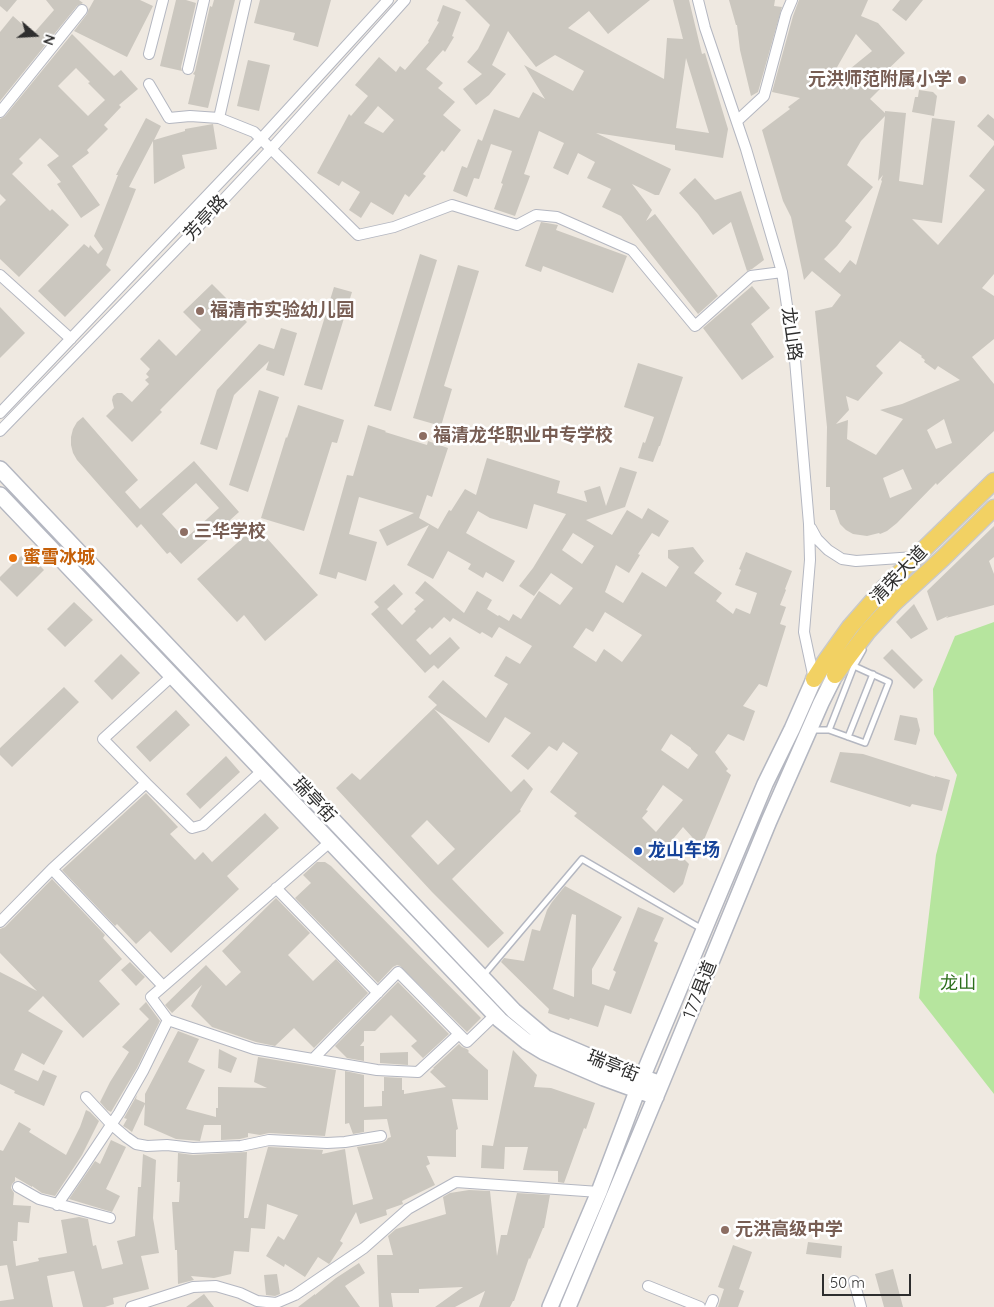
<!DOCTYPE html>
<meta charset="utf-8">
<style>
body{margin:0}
#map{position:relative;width:994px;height:1307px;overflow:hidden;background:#efe9e1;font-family:Quicksand,sans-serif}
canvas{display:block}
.north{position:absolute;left:10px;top:10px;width:50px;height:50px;-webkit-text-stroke:4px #fff;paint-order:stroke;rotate:109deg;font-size:14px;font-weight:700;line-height:20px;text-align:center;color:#2e2e2e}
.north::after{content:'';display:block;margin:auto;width:18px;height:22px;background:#2e2e2e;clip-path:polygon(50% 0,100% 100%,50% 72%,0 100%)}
.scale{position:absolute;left:822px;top:1274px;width:89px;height:22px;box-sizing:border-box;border:2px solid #2e2e2e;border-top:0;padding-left:6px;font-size:15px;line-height:18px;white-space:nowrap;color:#2e2e2e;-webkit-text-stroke:4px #fff;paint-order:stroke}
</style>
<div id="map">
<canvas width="994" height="1307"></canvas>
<div class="north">N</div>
<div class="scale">50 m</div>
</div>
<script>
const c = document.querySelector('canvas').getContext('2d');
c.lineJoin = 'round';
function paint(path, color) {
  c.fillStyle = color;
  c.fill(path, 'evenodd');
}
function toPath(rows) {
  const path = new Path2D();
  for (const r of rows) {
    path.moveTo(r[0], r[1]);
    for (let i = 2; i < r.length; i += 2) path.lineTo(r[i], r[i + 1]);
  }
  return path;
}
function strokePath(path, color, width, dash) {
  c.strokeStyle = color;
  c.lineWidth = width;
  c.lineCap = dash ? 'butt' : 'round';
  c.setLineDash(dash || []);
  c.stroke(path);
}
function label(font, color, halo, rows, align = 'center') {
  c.font = font + ' Quicksand,"Noto Sans SC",sans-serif';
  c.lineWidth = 5;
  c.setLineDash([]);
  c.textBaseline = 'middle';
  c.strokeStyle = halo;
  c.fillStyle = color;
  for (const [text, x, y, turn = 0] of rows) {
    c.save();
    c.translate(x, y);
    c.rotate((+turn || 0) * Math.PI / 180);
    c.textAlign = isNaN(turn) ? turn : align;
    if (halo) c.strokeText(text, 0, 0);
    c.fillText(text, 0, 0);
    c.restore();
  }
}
paint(toPath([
 [994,622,994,1094,919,998,936,855,957,775,934,734,933,689,955,636]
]), '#b6e59e');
paint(toPath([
 [0,0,17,0,7,12,0,6],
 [46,0,79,0,83,3,77,6,0,101,0,32,13,16,33,34,54,10],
 [94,0,140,0,153,6,127,57,74,31,87,14,89,8,89,9],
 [176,0,186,0,196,3,181,67,182,71,160,66],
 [214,0,235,0,208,108,188,104,195,75,193,74,195,71,210,6,212,7],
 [260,0,331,0,318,47,293,40,295,33,254,23],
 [465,0,650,0,608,34,589,11,568,28,664,79,667,38,683,39,673,0,689,0,702,54,705,53,728,129,723,158,675,150,675,145,596,133,671,169,659,195,655,195,632,184,652,210,646,221,655,214,718,296,698,314,621,216,602,207,611,189,587,178,595,162,578,153,568,175,553,168,564,143,539,131,524,174,530,176,515,216,494,209,503,184,501,183,512,151,491,144,479,179,474,178,467,197,453,191,462,166,467,168,478,139,482,141,494,109,519,118,533,92,545,99,524,65,573,91,584,71,555,55,536,67,508,31,492,65,506,74,489,95,476,105,463,89,482,74,467,62,478,49,490,25],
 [686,58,709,133,676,128],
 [729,0,775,0,774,6,782,7,758,92,751,96,740,50,737,25,736,25],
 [799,0,868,0,861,16,878,23,905,53,882,75,887,82,870,99,885,113,885,111,906,113,899,181,923,185,932,118,955,121,942,223,912,219,938,245,985,190,969,176,994,145,994,274,982,288,994,296,994,339,972,357,994,384,994,431,937,485,936,483,897,523,887,531,880,534,879,533,867,536,853,534,846,530,840,524,835,510,830,510,830,487,826,487,827,427,815,311,832,307,841,295,812,271,804,280,791,217,783,201,762,130,790,109,788,107,800,98,772,92,793,16],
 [856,34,872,51,824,90],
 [885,116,878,181,883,175,881,180,882,181,856,265,850,260,840,273,824,259,837,246,852,227,845,221,873,187,847,165,861,141],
 [900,341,922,356,921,357,925,360,924,362,935,370,938,366,960,380,902,404,880,410,903,419,876,455,847,439,848,420,836,424,849,410,846,396,858,401,883,373,876,366],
 [944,419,952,443,936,449,927,430],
 [903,469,912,489,890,498,883,478],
 [900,0,923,0,906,21,892,10],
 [443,5,461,12,452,36,454,37,445,52,443,50,426,69,443,83,438,88,455,102,443,115,461,130,444,152,442,150,423,174,426,176,409,197,405,194,393,215,371,202,361,218,349,210,360,192,342,181,339,186,317,173,349,114,351,116,368,96,355,85,379,57,396,72,400,66,405,70,429,42,428,41,439,22,437,21],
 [378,106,394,120,383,133,364,123],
 [72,34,114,76,121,70,138,89,119,105,121,107,104,125,108,129,87,150,89,153,72,166,100,205,81,218,57,184,61,182,47,165,59,156,40,138,19,159,23,163,12,174,50,211,52,209,69,225,19,277,0,259,0,206,6,200,0,194,0,119,5,116],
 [76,68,90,82,88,83,105,100,88,116,58,86],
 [248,60,270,65,259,111,237,106],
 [919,90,933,92,937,96,934,116,912,112,915,97,918,97],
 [988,114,994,119,994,141,977,126],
 [146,118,161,126,154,140,185,131,185,129,213,124,217,149,182,155,185,168,154,184,153,141,129,187,136,189,106,265,111,270,65,317,38,291,84,244,89,248,90,245,98,254,103,249,94,236,118,175,116,175],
 [695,178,715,200,741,191,764,260,752,269,747,271,731,222,713,235,698,214,679,193],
 [541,222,558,225,556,230,627,256,613,293,543,266,541,272,525,266],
 [420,254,437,260,391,411,374,406],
 [458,265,479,271,444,386,452,389,441,426,413,418],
 [212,284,231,303,238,299,245,300,247,307,241,316,247,322,160,410,162,412,132,442,106,416,114,408,112,400,113,396,117,393,122,393,132,402,149,384,145,380,149,377,146,374,150,369,140,359,159,339,176,356,201,330,183,312],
 [752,286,770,308,751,324,774,357,742,380,703,328],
 [334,287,352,292,322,390,304,385],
 [0,307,25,333,0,358],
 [281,328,297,333,284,376,266,370,269,361,234,395,217,450,200,444,217,390,259,344,274,349],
 [638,363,683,377,660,446,659,446,653,462,638,458,643,442,645,443,654,417,624,407],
 [259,390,279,397,248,492,229,485],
 [298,405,344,420,337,443,332,442,304,531,261,518,286,437,287,438],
 [83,417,138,480,125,492,140,509,194,461,239,512,181,564,170,552,167,554,141,524,137,528,77,460,73,453,71,445,71,437,73,429,77,422],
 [196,483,219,508,185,539,162,514],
 [368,425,386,431,385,432,427,445,428,441,448,448,432,497,427,495,419,518,438,529,449,510,451,511,465,489,476,495,487,458,560,481,557,493,587,502,584,491,600,486,606,506,620,467,637,472,625,507,586,520,612,535,627,510,642,519,648,508,669,521,659,537,652,533,638,554,640,555,629,573,616,565,605,592,623,603,642,572,666,587,679,567,668,558,668,550,693,547,704,561,694,573,722,593,716,601,733,614,736,608,750,614,757,593,735,585,741,570,739,569,746,552,792,571,785,589,786,590,780,605,786,607,780,624,786,626,767,687,759,684,743,706,755,711,744,741,728,734,715,752,728,769,726,771,731,775,701,847,683,827,669,844,689,864,683,884,674,893,574,816,577,813,550,792,578,753,563,742,557,751,549,746,528,770,511,756,531,733,505,717,489,743,434,709,511,792,524,779,533,789,520,810,521,811,452,879,504,933,488,948,432,892,336,788,352,773,360,780,437,705,428,697,443,680,486,718,508,684,494,676,506,656,520,664,532,646,499,627,492,638,482,632,480,634,453,618,450,622,444,617,432,629,430,627,416,640,430,655,450,637,460,648,438,669,434,665,425,673,371,614,379,607,374,602,394,584,403,594,387,609,402,625,416,611,414,609,424,600,415,593,425,581,464,613,477,591,492,600,487,609,498,616,499,615,509,621,513,614,521,619,539,591,560,605,573,588,551,573,534,596,519,586,533,568,566,514,534,504,527,529,490,518,478,511,466,533,515,561,503,582,486,572,483,578,468,569,471,564,448,551,433,579,407,565,429,525,387,546,379,530,414,513,359,497,349,534,377,542,366,581,338,572,336,579,319,574,347,475,353,476],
 [573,533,594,546,582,564,562,550],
 [605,612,642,635,622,662,604,649,596,662,573,647,586,628,593,632],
 [671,734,691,748,691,749,698,755,688,769,661,750],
 [663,785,683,800,656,832,642,818,648,811,646,810],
 [427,820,455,849,438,865,411,836],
 [256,526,318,595,265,641,244,615,237,622,197,579],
 [994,526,994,557,989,561,994,574,994,605,946,618,948,616,937,621,927,591],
 [26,551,44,570,17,597,0,580,0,577],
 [74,602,93,620,65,647,47,629],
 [914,604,928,629,911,639,896,622],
 [892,649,923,680,914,689,883,658],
 [121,654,140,673,112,700,94,681],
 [64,687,79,702,12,767,0,755,0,748],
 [176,710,190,725,150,762,136,747],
 [900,715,917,718,920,730,916,745,894,740],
 [840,752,863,754,935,777,935,776,950,780,942,811,912,804,910,807,830,782],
 [226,756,240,772,200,809,186,794],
 [146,793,178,827,170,834,195,860,203,852,212,862,265,813,279,828,227,876,239,889,171,953,150,931,136,944,117,924,115,926,62,870],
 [317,862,325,862,331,866,481,1018,467,1032,400,966,397,965,393,967,378,983,295,898,311,883,303,875],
 [52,879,105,935,103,938,122,959,99,981,120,1004,83,1038,43,996,28,1011,63,1031,44,1065,22,1053,14,1070,38,1081,43,1070,57,1076,44,1106,14,1093,15,1091,0,1084,0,972,37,991,0,953,0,929,5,927],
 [565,886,622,917,592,969,592,984,609,990,616,972,613,970,638,907,664,918,654,941,658,943,631,1014,605,1005,598,1027,570,1018,569,1020,548,1013,549,1009,501,962,504,958,524,961,532,929,540,931,547,910,552,902],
 [572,914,576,915,574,997,553,989],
 [276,898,310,933,288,955,313,981,336,959,368,993,314,1048,294,1028,275,1046,256,1042,212,1027,191,1006,202,985,172,1013,165,1005,206,965,226,986,241,972,222,951],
 [130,962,145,977,136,986,121,970],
 [398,982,449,1034,423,1058,411,1046,417,1041,391,1015,375,1031,364,1031,364,1041,360,1046,364,1046,364,1061,347,1058,335,1046],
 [146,1002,160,1021,137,1068,111,1112,107,1110,100,1102,110,1082,129,1052,122,1047,149,1019,139,1009],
 [178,1031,199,1039,188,1062,205,1070,186,1109,216,1117,216,1108,218,1108,218,1087,267,1088,254,1082,258,1057,336,1070,325,1136,269,1133,260,1135,248,1133,248,1137,240,1139,221,1140,221,1125,204,1125,200,1141,176,1139,144,1125,145,1104,132,1132,128,1129,123,1126,127,1119,124,1118,137,1095,136,1099,145,1103,145,1094],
 [459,1044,462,1047,467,1049,469,1051,468,1052,488,1070,488,1100,452,1099,458,1129,456,1130,456,1157,427,1156,430,1164,426,1166,435,1185,402,1201,403,1204,386,1210,387,1215,360,1224,356,1212,340,1241,343,1243,330,1263,329,1264,318,1257,305,1277,285,1264,284,1267,266,1256,278,1236,284,1240,298,1215,267,1204,265,1229,251,1228,249,1252,234,1251,231,1274,214,1278,191,1276,194,1280,178,1284,177,1250,175,1250,172,1202,179,1202,180,1182,177,1182,178,1153,193,1155,247,1152,244,1218,248,1218,268,1147,270,1147,323,1150,322,1154,345,1149,353,1205,373,1199,357,1147,382,1143,386,1141,388,1138,391,1137,387,1119,364,1120,364,1132,353,1134,349,1123,345,1124,345,1071,364,1075,364,1107,382,1106,382,1091,384,1091,384,1077,402,1078,402,1090,404,1090,404,1094,446,1087,430,1072,434,1068,433,1068],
 [219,1049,237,1058,231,1073,218,1068],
 [513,1050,537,1075,534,1087,551,1088,595,1103,586,1129,584,1128,564,1183,558,1182,558,1171,523,1170,528,1147,505,1147,504,1169,481,1168,482,1145,493,1146],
 [408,1052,408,1065,380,1063,380,1053],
 [86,1110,90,1112,99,1121,82,1155,55,1196,42,1193,32,1186,32,1187,15,1177,15,1181,12,1184,11,1188,14,1193,13,1205,31,1206,29,1223,18,1222,17,1241,13,1241,16,1266,39,1261,38,1258,67,1253,61,1220,79,1217,88,1219,93,1246,96,1245,102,1269,123,1264,117,1241,135,1236,138,1187,141,1187,143,1154,156,1160,153,1218,159,1253,141,1256,149,1289,113,1298,114,1304,105,1307,83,1307,74,1271,47,1276,53,1307,0,1307,0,1301,14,1299,7,1265,0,1266,0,1150,3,1151,19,1122,31,1129,29,1132,66,1155,80,1127],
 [111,1140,126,1147,106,1189,120,1196,112,1212,69,1199,95,1161,100,1164],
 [469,1190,490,1191,497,1256,501,1235,507,1235,517,1193,550,1195,544,1228,543,1228,530,1259,529,1258,514,1301,513,1301,510,1307,479,1307,485,1291,455,1307,435,1307,463,1287,419,1289,419,1293,391,1293,393,1307,379,1307,377,1255,393,1255,388,1236,396,1229,446,1214,443,1197,450,1193],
 [808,1242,842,1246,841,1258,806,1254],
 [733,1245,752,1252,739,1289,744,1291,738,1307,718,1307,724,1289,718,1287],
 [359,1263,365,1273,345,1286,360,1307,298,1307,315,1294,315,1295,336,1278],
 [893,1269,903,1307,884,1307,875,1274],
 [277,1274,280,1294,275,1296,266,1295,264,1275],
 [204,1294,214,1307,186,1307]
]), '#cbc7bf');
const lane = toPath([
 [812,730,829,730,854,666,863,650],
 [829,730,865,743,889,682,854,666],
 [848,737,873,674],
 [483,976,582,859,702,929]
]);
const street = toPath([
 [698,0,705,28,746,149,782,272,795,360,809,524,810,560,804,632,814,679],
 [149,54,163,0],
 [188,69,204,0],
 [149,84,169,118,190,116,219,118,254,132,358,235,394,227,452,205,517,225,536,215,557,217,632,250,695,326,751,276,782,272],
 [0,112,82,10],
 [219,118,246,0],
 [737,121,764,96,786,14,792,0],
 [0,275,71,339],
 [0,413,261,139,388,0],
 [0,431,194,231,271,149,405,0],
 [811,528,817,539,828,550,842,559,856,561,915,557],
 [146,783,192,828,203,825,262,771],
 [330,842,151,997,168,1020,254,1049,377,1070,418,1072,459,1034],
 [52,869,146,783,103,739,172,676],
 [276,888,378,993],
 [0,922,52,869,163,986],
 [313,1059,398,972,467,1042,495,1015],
 [86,1097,112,1125,126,1137,136,1144,147,1146,167,1145,193,1148,241,1146,269,1140,327,1143,345,1142,381,1136],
 [18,1187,39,1199,110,1218],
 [57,1205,77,1176,119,1113,143,1071,168,1020],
 [854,1281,861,1307],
 [648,1286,700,1307],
 [131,1307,193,1287,216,1286,240,1293,257,1301,276,1303,295,1295,364,1248,408,1209,456,1182,599,1192],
 [710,1307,713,1300]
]);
const secondary = toPath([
 [0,469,514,1011,546,1038,609,1065,661,1084],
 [0,495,500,1020,526,1041,544,1052,604,1078,656,1097],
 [550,1307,599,1192,642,1078,765,784,792,729,814,679],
 [568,1307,661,1084,769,821,821,703,835,675]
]);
const primary = toPath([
 [835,675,849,656,868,631,895,602,943,558,994,508],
 [814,679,825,662,850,627,885,587,994,481]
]);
strokePath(lane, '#b4b7c1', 8);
strokePath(street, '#b4b7c1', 12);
strokePath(secondary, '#b4b7c1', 18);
strokePath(primary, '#c9c9c9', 19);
strokePath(lane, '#fff', 5);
strokePath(street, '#fff', 10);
strokePath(secondary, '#fff', 15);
strokePath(primary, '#f2d163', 16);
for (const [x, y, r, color] of [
 [962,80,5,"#8d6e63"],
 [200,311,5,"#8d6e63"],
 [423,436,5,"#8d6e63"],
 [184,532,5,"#8d6e63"],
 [13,558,5,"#e8710a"],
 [638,851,5,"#1a4fb4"],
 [725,1230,5,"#8d6e63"]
]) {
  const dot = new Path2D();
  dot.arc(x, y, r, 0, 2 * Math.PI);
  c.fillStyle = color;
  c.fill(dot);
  strokePath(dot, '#fff', 2);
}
label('bold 18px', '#785e54', '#fff', [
 ["元洪师范附属小学",952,80,"right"],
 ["福清市实验幼儿园",210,311],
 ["福清龙华职业中专学校",433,436],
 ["三华学校",194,532],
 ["元洪高级中学",735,1230]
], 'left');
label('18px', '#2e2e2e', '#fff', [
 ["芳亭路",206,218,-47],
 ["龙山路",791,334,82],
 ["清荣大道",899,575,-46],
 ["瑞亭街",314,800,47],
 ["177县道",700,990,-68],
 ["瑞亭街",613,1066,22]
]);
label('bold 18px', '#c56008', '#fff', [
 ["蜜雪冰城",23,558]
], 'left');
label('bold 18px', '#164399', '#fff', [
 ["龙山车场",648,851]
], 'left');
label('18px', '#2c6e1b', '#fff', [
 ["龙山",958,984]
]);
</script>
